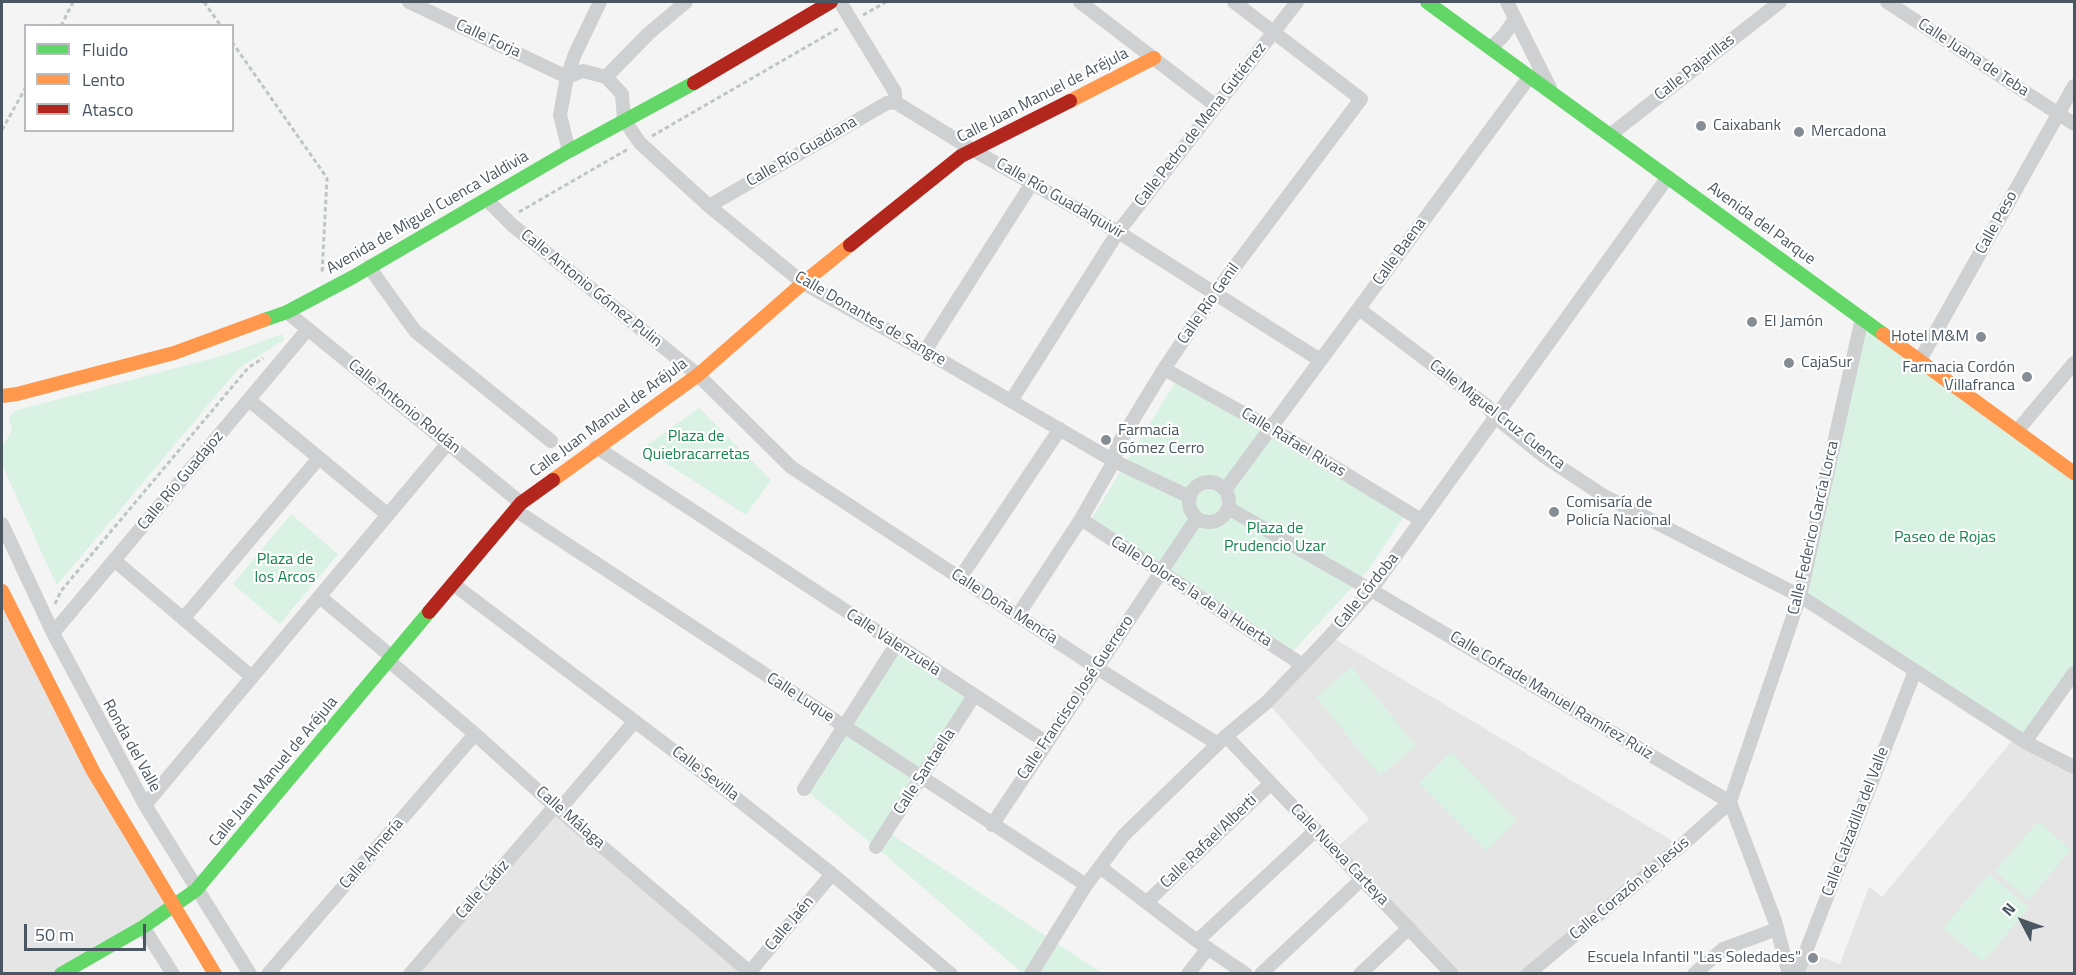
<!DOCTYPE html>
<meta charset="utf-8">
<style>
body{margin:0}
#map{position:relative;width:2076px;height:975px;overflow:hidden;background:#f4f4f4;font-family:"Titillium Web",sans-serif}
canvas{display:block}
.frame{position:absolute;inset:0;border:3px solid #4a5661;pointer-events:none}
.legend{position:absolute;left:24px;top:24px;width:210px;height:108px;box-sizing:border-box;background:#fff;border:2px solid #b7bbc0;margin:0;padding:8px 10px;list-style:none;font-size:18px;color:#4a5661}
.legend li{display:flex;align-items:center;gap:12px;height:30px}
.legend b{width:30px;border:2px solid #b7bbc0}
.north{position:absolute;left:1992px;top:891px;width:60px;height:60px;-webkit-text-stroke:4px #fff;paint-order:stroke;rotate:311deg;font-size:16px;font-weight:700;line-height:24px;text-align:center;color:#4a5661}
.north::after{content:'';display:block;margin:auto;width:21px;height:27px;background:#4a5661;clip-path:polygon(50% 0,100% 100%,50% 72%,0 100%)}
.scale{position:absolute;left:24px;top:924px;width:122px;height:27px;box-sizing:border-box;border:3px solid #4a5661;border-top:0;padding-left:8px;font-size:18px;line-height:21px;white-space:nowrap;color:#4a5661;-webkit-text-stroke:4px #fff;paint-order:stroke}
</style>
<div id="map">
<canvas width="2076" height="975"></canvas>
<div class="frame"></div>
<ul class="legend">
<li><b style="height:8px;background:#63d668"></b>Fluido</li>
<li><b style="height:8px;background:#ff974d"></b>Lento</li>
<li><b style="height:8px;background:#b3261e"></b>Atasco</li>
</ul>
<div class="north">N</div>
<div class="scale">50 m</div>
</div>
<script>
const c = document.querySelector('canvas').getContext('2d');
c.lineJoin = 'round';
function paint(path, color) {
  c.fillStyle = color;
  c.fill(path, 'evenodd');
}
function toPath(rows) {
  const path = new Path2D();
  for (const r of rows) {
    if (r.length === 3) {
      path.moveTo(r[0] + r[2], r[1]);
      path.arc(r[0], r[1], r[2], 0, 2 * Math.PI);
      continue;
    }
    path.moveTo(r[0], r[1]);
    for (let i = 2; i < r.length; i += 2) path.lineTo(r[i], r[i + 1]);
  }
  return path;
}
function strokePath(path, color, width, dash) {
  c.strokeStyle = color;
  c.lineWidth = width;
  c.lineCap = dash ? 'butt' : 'round';
  c.setLineDash(dash || []);
  c.stroke(path);
}
function label(font, color, halo, rows, align = 'center') {
  c.font = font + ' "Titillium Web",sans-serif';
  c.lineWidth = 4.5;
  c.setLineDash([]);
  c.textBaseline = 'middle';
  c.strokeStyle = halo;
  c.fillStyle = color;
  for (const [text, x, y, turn = 0] of rows) {
    c.save();
    c.translate(x, y);
    c.rotate((+turn || 0) * Math.PI / 180);
    c.textAlign = isNaN(turn) ? turn : align;
    if (halo) c.strokeText(text, 0, 0);
    c.fillText(text, 0, 0);
    c.restore();
  }
}
paint(toPath([
 [2,591,174,908,61,973,2,973],
 [1330,636,1616,807,1681,846,1528,973,1452,973,1334,850,1369,819,1267,702],
 [2016,736,2074,766,2074,973,1797,974,1806,952,1840,964,1869,887,1882,897],
 [555,806,748,974,410,974]
]), '#e6e5e6');
paint(toPath([
 [1862,318,2074,473,2074,673,2025,742,1800,596],
 [282,334,284,340,239,368,58,584,56,584,2,465,2,448,12,430,9,417,17,410,225,355],
 [1176,381,1405,515,1369,569,1293,651,1092,518],
 [699,408,771,480,746,515,643,448],
 [291,514,338,554,280,624,233,584],
 [896,645,974,696,886,831,1102,973,1022,973,876,847,804,789],
 [1352,667,1416,746,1380,776,1316,697],
 [1451,752,1517,820,1486,851,1419,783],
 [2038,821,2071,850,2028,900,1995,871],
 [1989,874,2029,908,1983,962,1943,928]
]), '#d9f2e3');
strokePath(toPath([
 [204,2,221,26],
 [863,15,886,2],
 [61,26,73,2],
 [232,42,327,178,322,274],
 [2,130,26,87],
 [652,136,839,28],
 [519,212,628,149],
 [55,604,61,591,248,368,263,358]
]), '#bcc7c4', 3, [4.5, 3]);
strokePath(toPath([
 [409,2,567,77,583,71,606,77,648,34,686,2],
 [840,2,895,92,895,102,973,150,1118,232,1320,360],
 [1080,2,1216,106],
 [1507,2,1550,88],
 [1887,2,2074,124],
 [1491,48,1504,35,1515,19],
 [606,77,622,94,624,120,640,143,709,206,803,283,925,351,1114,461,1190,497],
 [1610,135,1780,2],
 [569,151,560,115,567,77,575,54,600,2],
 [487,200,512,225,698,375,791,467,1097,668,1218,744],
 [709,206,887,103,895,102],
 [369,267,415,331,551,441],
 [1359,309,1487,406,1495,417,1545,457,1604,496,1800,596,2025,742,2074,767],
 [287,312,521,503],
 [925,351,1032,183],
 [1920,360,2074,86],
 [1164,369,1272,429,1421,520],
 [249,400,388,515],
 [1011,401,1118,232,1297,2],
 [2017,431,2074,363],
 [596,447,1046,742],
 [1209,502,20],
 [1225,490,1530,76],
 [1228,508,1371,590,1730,802],
 [515,510,1086,885],
 [1081,519,1301,664],
 [2,524,53,633,145,805,250,974],
 [114,560,252,677],
 [960,578,1060,429],
 [453,584,727,791,832,874,951,974],
 [320,597,392,657],
 [1018,615,1081,519,1114,461,1117,446,1164,369,1215,293,1361,99,1234,2],
 [183,619,319,458],
 [53,633,308,329],
 [389,661,475,734,559,810,752,974],
 [1226,736,1452,974],
 [2025,742,2074,673],
 [804,789,896,645],
 [1730,802,1775,921,1789,974],
 [145,805,448,443],
 [559,810,635,721],
 [992,825,1197,518],
 [876,847,974,696],
 [1100,867,1197,941,1246,974],
 [1147,902,1271,783],
 [143,927,173,974],
 [1197,941,1316,830],
 [268,974,475,734],
 [410,974,555,806],
 [748,974,832,874],
 [1031,974,1086,885,1124,835,1226,736,1267,702,1330,636,1371,590,1668,177],
 [1188,974,1208,948],
 [1261,974,1362,879],
 [1360,974,1409,928],
 [1528,974,1681,846,1730,802,1800,596,1862,318],
 [1694,974,1723,949,1777,929],
 [1797,974,1915,671]
]), '#ced0d2', 14);
strokePath(toPath([
 [1427,2,1883,334],
 [264,320,287,312,353,277,569,151,694,83],
 [61,974,143,927,196,890,429,612]
]), '#63d668', 14);
strokePath(toPath([
 [1070,101,1154,58],
 [1883,334,2074,473],
 [2,396,17,394,174,353,264,320],
 [553,480,698,375,803,283,850,245],
 [2,591,93,771,215,974]
]), '#ff974d', 14);
strokePath(toPath([
 [694,83,831,2],
 [850,245,961,156,1070,101],
 [429,612,521,503,553,480]
]), '#b3261e', 14);
for (const [x, y, r, color] of [
 [1701,126,6,"#868d94"],
 [1799,132,6,"#868d94"],
 [1752,322,6,"#868d94"],
 [1981,337,6,"#868d94"],
 [1789,363,6,"#868d94"],
 [2027,377,6,"#868d94"],
 [1106,440,6,"#868d94"],
 [1554,512,6,"#868d94"],
 [1813,958,6,"#868d94"]
]) {
  const dot = new Path2D();
  dot.arc(x, y, r, 0, 2 * Math.PI);
  c.fillStyle = color;
  c.fill(dot);
  strokePath(dot, '#fff', 2);
}
label('16px', '#4a5661', '#fff', [
 ["Calle Forja",488,39,25],
 ["Calle Juana de Teba",1973,58,33],
 ["Calle Pajarillas",1695,68,-38],
 ["Calle Juan Manuel de Aréjula",1043,96,-27],
 ["Calle Pedro de Mena Gutiérrez",1201,125,-52],
 ["Calle Río Guadiana",802,152,-30],
 ["Calle Río Guadalquivir",1060,199,30],
 ["Avenida de Miguel Cuenca Valdivia",428,213,-30],
 ["Calle Peso",1997,223,-61],
 ["Avenida del Parque",1761,224,36],
 ["Calle Baena",1400,252,-54],
 ["Calle Antonio Gómez Pulin",591,289,39],
 ["Calle Río Genil",1209,304,-55],
 ["Calle Donantes de Sangre",870,319,30],
 ["Calle Antonio Roldán",404,407,39],
 ["Calle Miguel Cruz Cuenca",1497,415,38],
 ["Calle Juan Manuel de Aréjula",609,418,-36],
 ["Calle Rafael Rivas",1293,443,31],
 ["Calle Río Guadajoz",181,481,-50],
 ["Calle Federico García Lorca",1814,528,-77],
 ["Calle Córdoba",1367,591,-51],
 ["Calle Dolores la de la Huerta",1191,592,33],
 ["Calle Doña Mencía",1004,607,33],
 ["Calle Valenzuela",893,643,33],
 ["Calle Cofrade Manuel Ramírez Ruiz",1551,696,31],
 ["Calle Luque",800,698,33],
 ["Calle Francisco José Guerrero",1076,698,-56],
 ["Ronda del Valle",131,746,61],
 ["Calle Juan Manuel de Aréjula",274,772,-50],
 ["Calle Santaella",925,772,-57],
 ["Calle Sevilla",705,774,37],
 ["Calle Málaga",570,818,41],
 ["Calle Calzadilla del Valle",1856,822,-69],
 ["Calle Rafael Alberti",1209,842,-44],
 ["Calle Almería",372,854,-49],
 ["Calle Nueva Carteya",1339,855,46],
 ["Calle Corazón de Jesús",1630,889,-40],
 ["Calle Cádiz",483,890,-49],
 ["Calle Jaén",790,924,-50]
]);
label('16px', '#4a5661', '#fff', [
 ["Caixabank",1713,126],
 ["Mercadona",1811,132],
 ["El Jamón",1764,322],
 ["Hotel M&M",1969,337,"right"],
 ["CajaSur",1801,363],
 ["Farmacia Cordón",2015,368,"right"],
 ["Villafranca",2015,386,"right"],
 ["Farmacia",1118,431],
 ["Gómez Cerro",1118,449],
 ["Comisaría de",1566,503],
 ["Policía Nacional",1566,521],
 ["Escuela Infantil \"Las Soledades\"",1801,958,"right"]
], 'left');
label('16px', '#17864f', '#fff', [
 ["Plaza de",696,437],
 ["Quiebracarretas",696,455],
 ["Plaza de",1275,529],
 ["Prudencio Uzar",1275,547],
 ["Paseo de Rojas",1945,538],
 ["Plaza de",285,560],
 ["los Arcos",285,578]
]);
</script>
